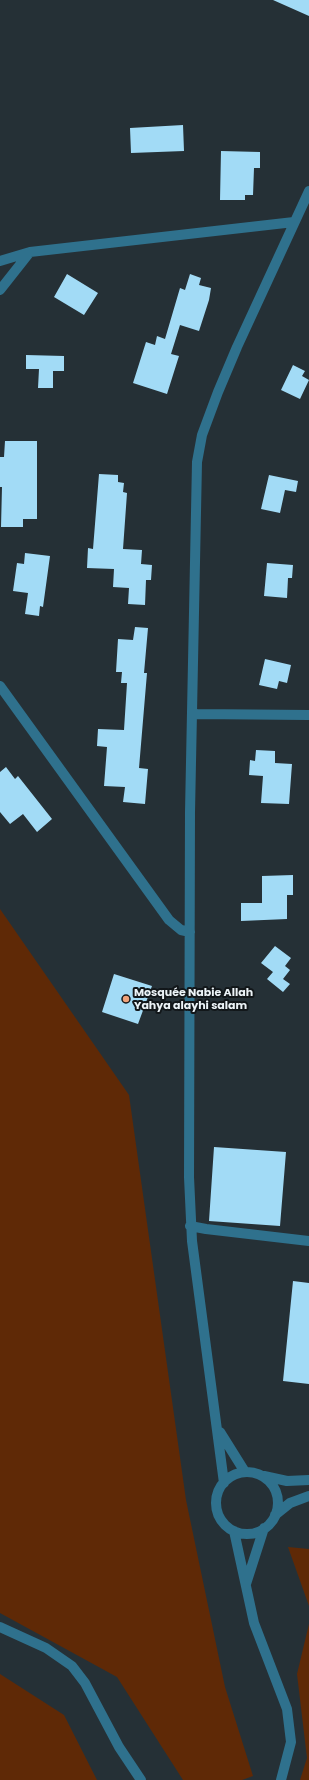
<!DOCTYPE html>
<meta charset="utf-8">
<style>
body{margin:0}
canvas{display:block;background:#253036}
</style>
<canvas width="309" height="1780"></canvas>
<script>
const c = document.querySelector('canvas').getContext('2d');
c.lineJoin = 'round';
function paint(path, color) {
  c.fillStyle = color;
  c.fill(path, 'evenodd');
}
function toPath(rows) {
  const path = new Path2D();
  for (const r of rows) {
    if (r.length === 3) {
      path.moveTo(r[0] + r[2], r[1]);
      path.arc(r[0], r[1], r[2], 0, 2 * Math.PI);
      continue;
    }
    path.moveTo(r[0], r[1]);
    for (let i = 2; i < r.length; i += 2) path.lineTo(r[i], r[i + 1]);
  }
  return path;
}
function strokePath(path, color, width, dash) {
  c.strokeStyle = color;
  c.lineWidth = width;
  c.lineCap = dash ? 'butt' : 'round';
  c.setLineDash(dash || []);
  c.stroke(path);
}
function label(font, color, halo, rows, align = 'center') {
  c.font = font + ' Poppins,sans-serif';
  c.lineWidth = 4;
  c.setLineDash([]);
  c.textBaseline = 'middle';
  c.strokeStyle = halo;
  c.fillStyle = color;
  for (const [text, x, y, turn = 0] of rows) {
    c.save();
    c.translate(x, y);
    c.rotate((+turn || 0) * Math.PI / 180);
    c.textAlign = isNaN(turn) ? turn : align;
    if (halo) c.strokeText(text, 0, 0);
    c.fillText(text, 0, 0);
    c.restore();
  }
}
paint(toPath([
 [0,909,129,1095,186,1500,225,1687,253,1776,242,1780,183,1780,117,1677,0,1613],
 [288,1547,309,1549,309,1606],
 [309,1624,309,1780,300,1780,307,1758,297,1674],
 [0,1674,64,1715,97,1780,0,1780]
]), '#5f2906');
paint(toPath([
 [273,0,309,0,309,16],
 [183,125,184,151,131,153,130,128],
 [221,151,260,152,260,168,254,168,253,195,245,195,245,200,220,200],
 [67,274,98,293,84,315,54,297],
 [190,274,201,278,199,285,211,288,209,300,199,331,180,325,171,354,179,356,167,394,133,383,146,342,155,345,157,336,165,339,180,288,185,290],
 [26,355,64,356,64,371,53,371,53,388,38,388,39,369,26,369],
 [293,365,305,371,302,376,309,380,300,399,281,390],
 [5,441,37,441,37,519,23,519,23,527,1,527,2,487,0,487,0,457,4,457],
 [99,474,118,475,118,482,124,483,123,492,127,493,123,549,142,550,141,564,152,565,151,580,146,580,145,605,128,604,129,588,113,587,114,569,87,568,88,548,93,549],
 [269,475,298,481,296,492,285,490,280,513,261,509],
 [25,553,50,556,43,607,40,606,39,616,25,614,28,593,13,591,17,563,24,564],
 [267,563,293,565,292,578,288,578,287,598,264,596],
 [135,627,148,628,144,673,147,673,139,768,148,769,145,804,123,802,125,787,104,786,107,747,97,746,98,729,124,730,127,683,121,683,122,672,116,672,118,639,133,640],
 [265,659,291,665,287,683,279,681,277,689,259,685],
 [256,750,275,751,275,763,292,764,289,804,261,803,263,776,249,775,250,760,255,761],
 [6,767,15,779,18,776,52,819,37,832,23,814,10,824,0,812,0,772],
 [293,875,293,895,287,895,287,919,241,921,241,903,262,903,262,876],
 [275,946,291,958,285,966,290,970,283,979,290,984,283,992,267,979,273,972,261,963],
 [114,974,152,986,138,1024,102,1012],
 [214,1147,286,1152,280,1226,209,1221],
 [293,1281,309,1283,309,1384,283,1381]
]), '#a2dbf6');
strokePath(toPath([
 [0,261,30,252,294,222],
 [0,290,30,252],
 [0,686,169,920,181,930,190,932],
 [192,712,196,714,309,715],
 [190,1226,206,1229,309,1241],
 [220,1432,245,1472],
 [247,1503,31],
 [264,1476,287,1481,309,1480],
 [224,1483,192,1241,189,1177,190,812,197,462,202,435,218,392,237,347,309,191],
 [275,1515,290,1503,309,1496],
 [234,1531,254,1623,287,1709,291,1742,281,1780],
 [246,1584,264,1528],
 [0,1627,46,1648,72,1666,85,1683,119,1747,141,1780]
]), '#2f718d', 10);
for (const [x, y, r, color] of [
 [126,999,4,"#f0a27a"]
]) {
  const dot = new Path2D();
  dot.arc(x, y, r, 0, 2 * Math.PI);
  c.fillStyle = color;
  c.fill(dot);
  strokePath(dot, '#12171a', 1.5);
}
label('bold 11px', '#ecf3f7', '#12171a', [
 ["Mosquée Nabie Allah",134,993],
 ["Yahya alayhi salam",134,1006]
], 'left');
</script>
